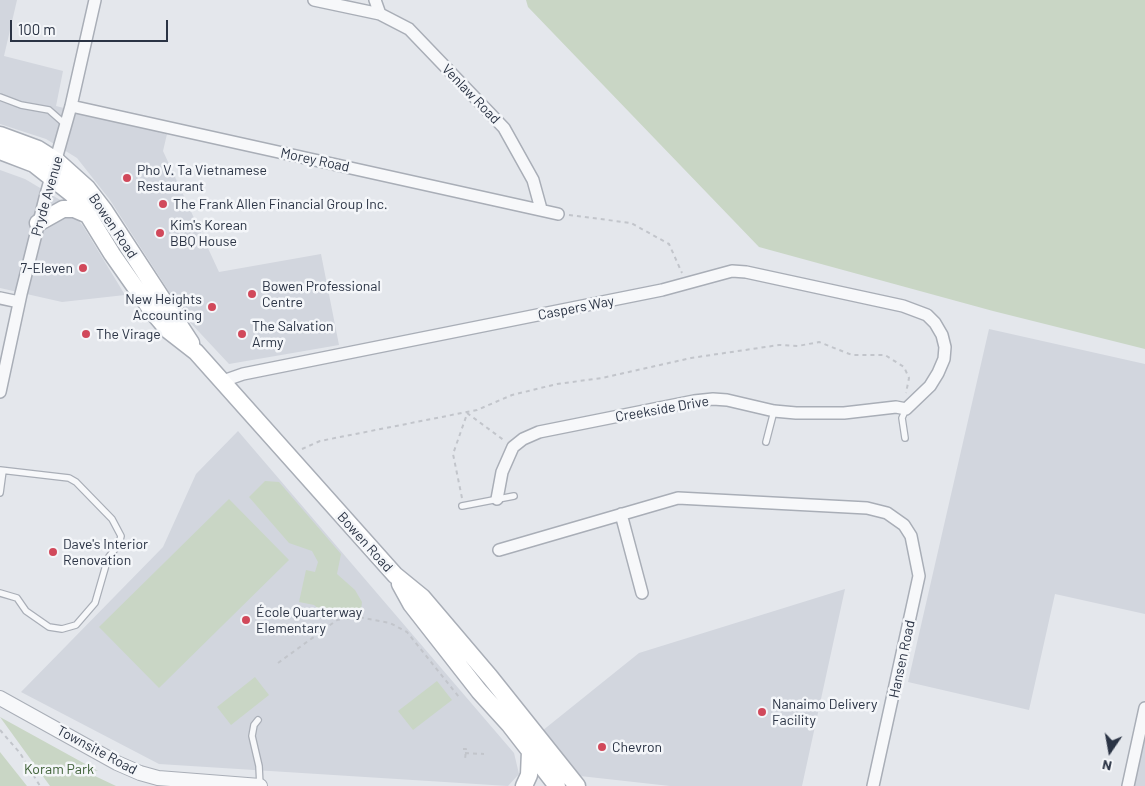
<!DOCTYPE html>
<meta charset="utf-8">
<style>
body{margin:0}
#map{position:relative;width:1145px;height:786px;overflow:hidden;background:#e4e7ec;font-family:Barlow,sans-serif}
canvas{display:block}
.north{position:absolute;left:1085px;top:726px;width:50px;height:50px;-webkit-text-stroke:4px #f4f6f9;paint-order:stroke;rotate:192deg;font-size:14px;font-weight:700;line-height:20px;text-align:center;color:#2b3445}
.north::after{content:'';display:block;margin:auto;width:18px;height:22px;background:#2b3445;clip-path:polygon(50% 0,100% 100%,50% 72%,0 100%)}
.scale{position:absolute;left:10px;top:20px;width:158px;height:22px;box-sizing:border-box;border:2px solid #2b3445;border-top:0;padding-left:6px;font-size:15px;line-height:18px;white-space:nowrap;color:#2b3445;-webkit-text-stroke:4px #f4f6f9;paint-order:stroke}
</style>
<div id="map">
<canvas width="1145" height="786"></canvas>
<div class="north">N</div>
<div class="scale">100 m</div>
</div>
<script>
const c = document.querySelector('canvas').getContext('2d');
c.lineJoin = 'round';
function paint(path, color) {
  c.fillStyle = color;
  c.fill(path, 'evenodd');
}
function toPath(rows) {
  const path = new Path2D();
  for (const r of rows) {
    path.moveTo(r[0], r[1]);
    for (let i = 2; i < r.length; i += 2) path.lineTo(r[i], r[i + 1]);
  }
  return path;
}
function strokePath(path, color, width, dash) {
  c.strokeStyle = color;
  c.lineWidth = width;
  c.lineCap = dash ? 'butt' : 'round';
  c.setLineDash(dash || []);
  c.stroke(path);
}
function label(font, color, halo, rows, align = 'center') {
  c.font = font + ' Barlow,sans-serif';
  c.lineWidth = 5;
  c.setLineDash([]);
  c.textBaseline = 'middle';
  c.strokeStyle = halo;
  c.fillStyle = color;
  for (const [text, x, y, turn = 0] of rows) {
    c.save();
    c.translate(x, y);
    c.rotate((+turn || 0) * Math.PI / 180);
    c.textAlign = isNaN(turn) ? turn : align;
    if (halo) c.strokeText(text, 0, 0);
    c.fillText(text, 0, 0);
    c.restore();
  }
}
paint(toPath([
 [0,0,17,0,4,56,63,71,56,106,167,134,163,151,219,272,321,254,339,345,229,364,186,318,110,200,77,158,46,139,0,124],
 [0,170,25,179,62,201,83,226,125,295,62,302,0,288],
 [989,329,1145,364,1145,614,1055,594,1029,710,908,682],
 [238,431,514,753,519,774,508,786,159,764,21,692,163,547,196,474],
 [845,589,802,786,670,786,580,776,542,731,639,653],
 [1145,737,1145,786,1134,786]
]), '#d2d6de');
paint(toPath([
 [526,0,1145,0,1145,349,993,311,759,247,528,7],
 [265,481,279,482,341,554,337,574,355,590,362,602,361,610,354,614,345,614,338,610,332,613,321,611,314,605,299,602,306,570,315,572,318,562,312,551,289,543,249,497],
 [229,499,289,560,159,688,99,627],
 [255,677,269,695,231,725,217,707],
 [437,681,452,700,413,730,398,711],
 [0,717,98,771,78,768,116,786,50,786],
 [0,752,27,786,0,786]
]), '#c9d6c5');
const service = toPath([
 [0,97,21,105,49,110,66,125],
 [905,438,902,418,906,409],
 [766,442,774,411],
 [0,470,69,478,76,482,112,519,121,536,119,544,108,558,95,603,76,625,62,629,49,627,26,611,17,598,0,593],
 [0,493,3,471],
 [462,506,514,496],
 [258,720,254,725,252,736,259,766,260,786]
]);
const minor = toPath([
 [314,0,380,14],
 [375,0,380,14,409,29,504,128,533,180,541,209],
 [71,106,558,214],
 [0,298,19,302],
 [223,381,243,374,662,290,732,271,746,272,903,306,927,315,935,323,942,335,945,347,944,359,938,373,930,386,906,409,896,407,844,413,796,413,774,411,727,400,713,399,694,401,539,432,523,439,513,447,502,472,497,499],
 [0,392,21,294,45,198,71,106,95,0],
 [621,514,642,593],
 [499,550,678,498,867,508,887,513,904,525,911,536,919,576,873,786],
 [1128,786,1145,708]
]);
const tertiary = toPath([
 [0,698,117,763,140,773,158,778,260,786]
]);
const secondary = toPath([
 [0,135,38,149,57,161,87,188,104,210,191,343],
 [0,151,34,164,72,194,88,215,112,254,152,311,169,331,196,352,395,575,422,597,490,677,577,786],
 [38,223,63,209,74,209,88,215],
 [400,584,411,604,479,691,509,724,557,786],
 [524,786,529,775,530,751]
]);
strokePath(service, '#a9aeb7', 8);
strokePath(minor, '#a9aeb7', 14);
strokePath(tertiary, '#a9aeb7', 16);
strokePath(secondary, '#a9aeb7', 19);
strokePath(toPath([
 [569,215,631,223,669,244,682,273],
 [467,413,505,441],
 [302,449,320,441,477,410,512,395,557,384,602,378,691,358,779,345,798,346,819,342,852,355,885,355,904,367,909,378,906,393],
 [462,498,453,454,467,414],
 [278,663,337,620,358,617,390,623,407,632,459,697],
 [0,730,20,753,40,786],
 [463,749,466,749,465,760],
 [465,753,484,754]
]), '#c2c5cb', 2, [4, 4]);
strokePath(service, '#f7f8fa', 5.5);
strokePath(minor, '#f7f8fa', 11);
strokePath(tertiary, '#f7f8fa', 14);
strokePath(secondary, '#fff', 16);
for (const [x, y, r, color] of [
 [127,178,5,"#d1495b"],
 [163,204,5,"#d1495b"],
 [160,233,5,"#d1495b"],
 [83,268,5,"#d1495b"],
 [252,294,5,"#d1495b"],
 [212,307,5,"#d1495b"],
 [86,334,5,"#d1495b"],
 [242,334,5,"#d1495b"],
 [53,552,5,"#d1495b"],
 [246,620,5,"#d1495b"],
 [762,712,5,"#d1495b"],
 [602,747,5,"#d1495b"]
]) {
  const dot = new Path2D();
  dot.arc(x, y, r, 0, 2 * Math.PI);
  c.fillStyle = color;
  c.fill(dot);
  strokePath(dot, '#f4f6f9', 2);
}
label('14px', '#2b3445', '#f4f6f9', [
 ["Venlaw Road",471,94,46],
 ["Morey Road",315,160,12],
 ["Pryde Avenue",47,196,-74],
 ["Bowen Road",113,226,56],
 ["Caspers Way",576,308,-11],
 ["Creekside Drive",662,409,-10],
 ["Bowen Road",365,542,48],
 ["Hansen Road",902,659,-78],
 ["Townsite Road",97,750,28]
]);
label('14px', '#2b3445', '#f4f6f9', [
 ["Pho V. Ta Vietnamese",137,170],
 ["Restaurant",137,186],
 ["The Frank Allen Financial Group Inc.",173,204],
 ["Kim's Korean",170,225],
 ["BBQ House",170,241],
 ["7-Eleven",73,268,"right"],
 ["Bowen Professional",262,286],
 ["Centre",262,302],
 ["New Heights",202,299,"right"],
 ["Accounting",202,315,"right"],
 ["The Salvation",252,326],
 ["Army",252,342],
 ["The Virage",96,334],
 ["Dave's Interior",63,544],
 ["Renovation",63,560],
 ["École Quarterway",256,612],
 ["Elementary",256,628],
 ["Nanaimo Delivery",772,704],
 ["Facility",772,720],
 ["Chevron",612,747]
], 'left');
label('14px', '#3f6138', '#f4f6f9', [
 ["Koram Park",59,769]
]);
</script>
